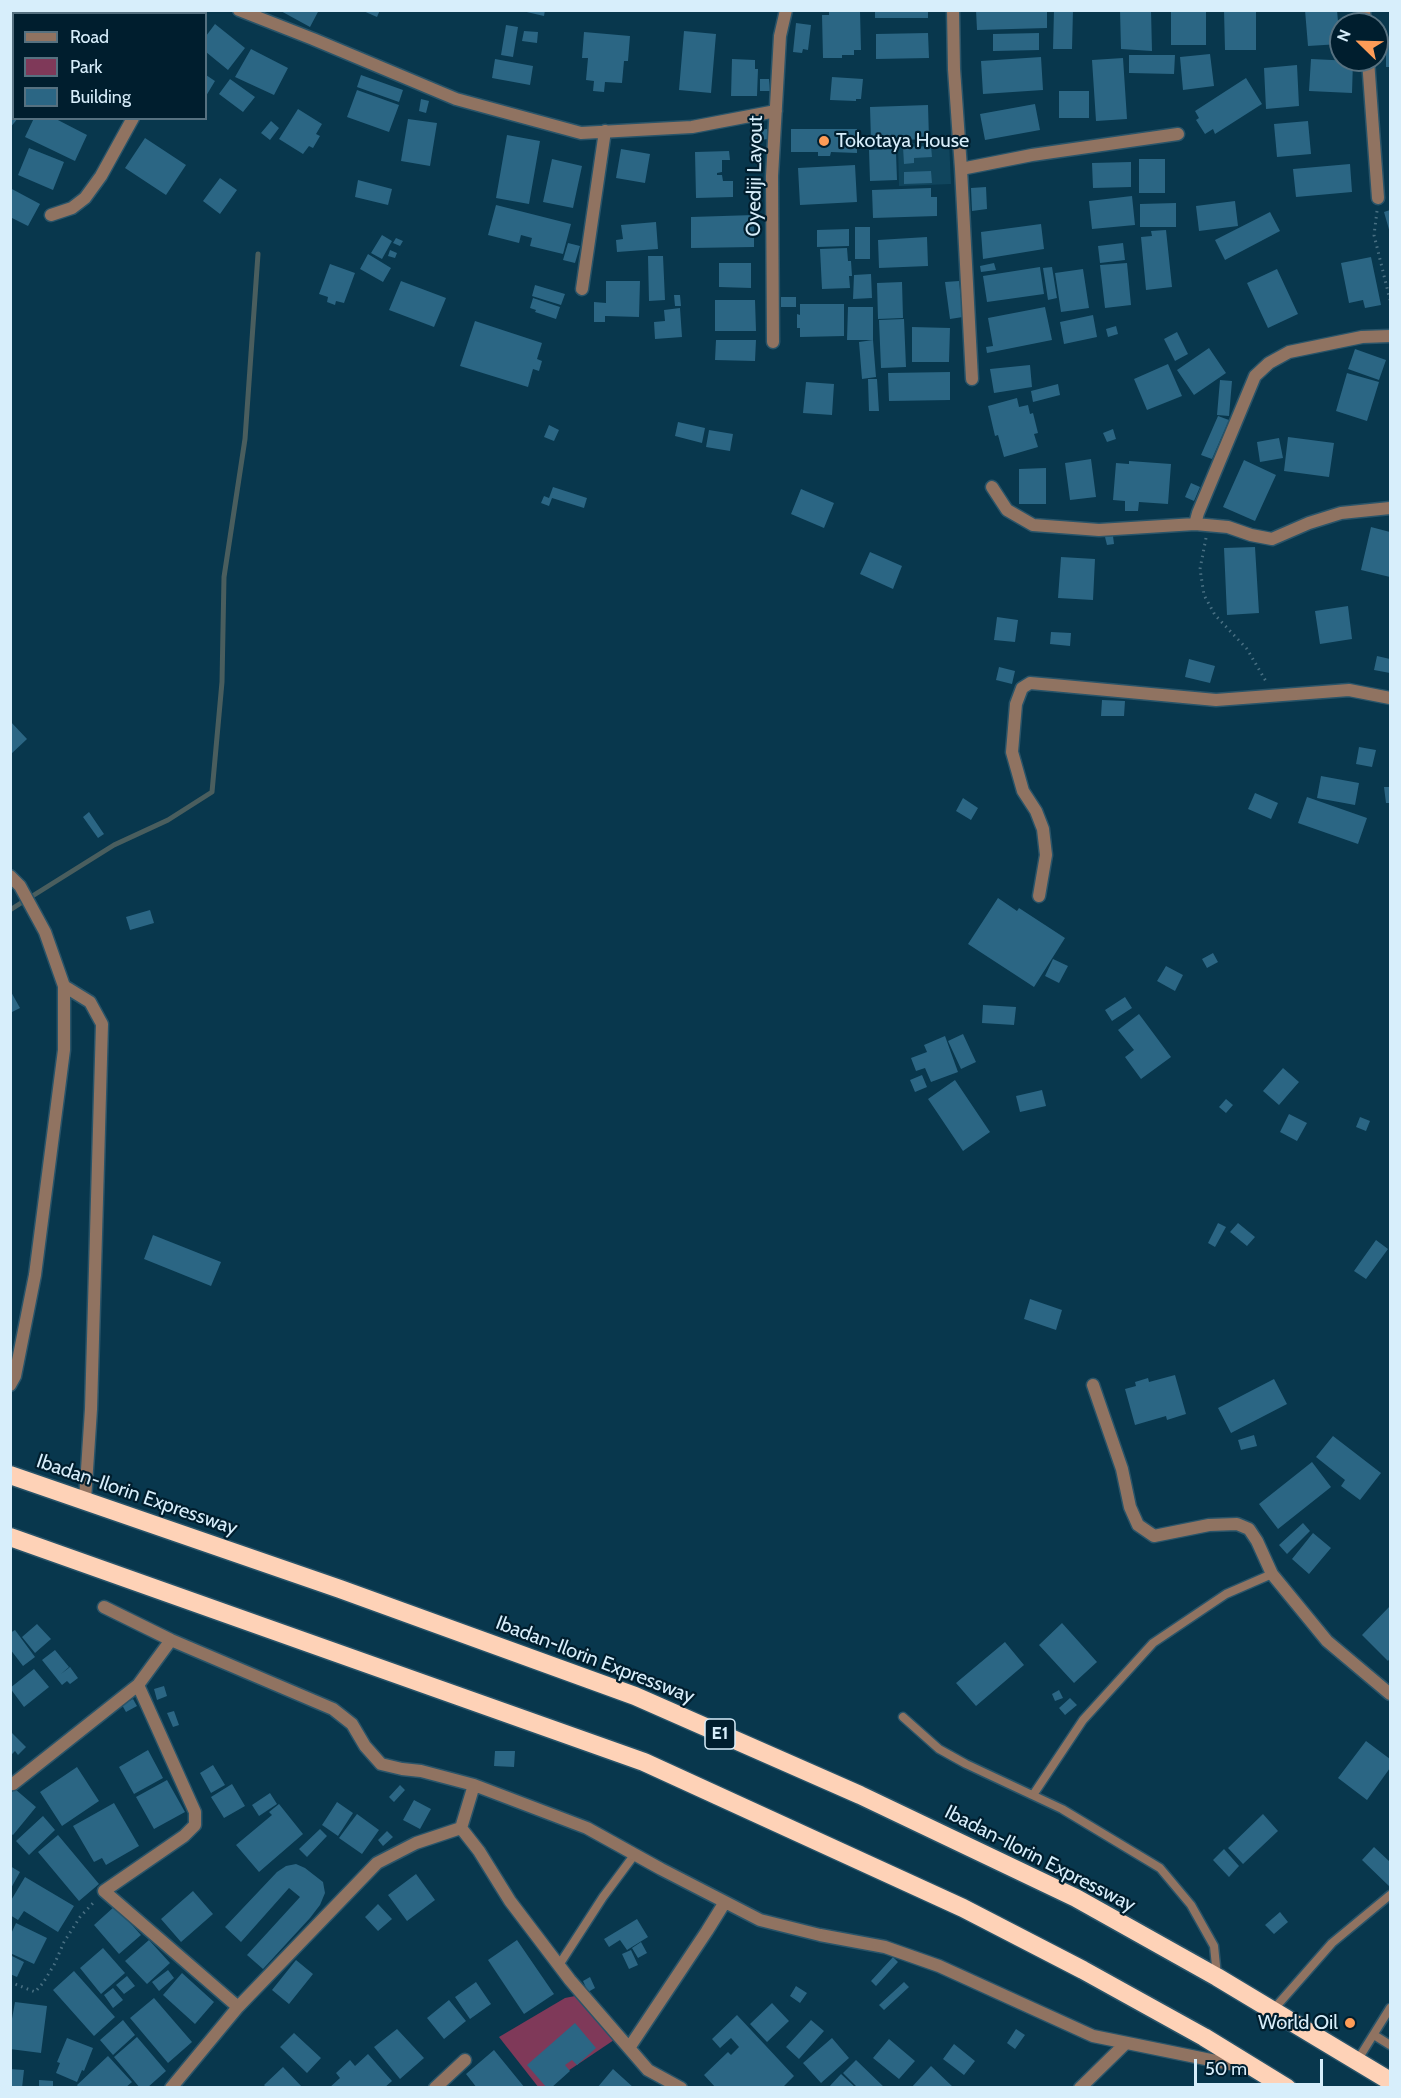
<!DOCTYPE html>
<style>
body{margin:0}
#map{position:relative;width:1401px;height:2098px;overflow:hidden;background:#08374d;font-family:Cabin,sans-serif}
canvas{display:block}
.frame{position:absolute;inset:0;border:12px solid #d7eefb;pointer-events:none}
.legend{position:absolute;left:12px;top:12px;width:195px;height:108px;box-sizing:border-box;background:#001e2e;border:2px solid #567180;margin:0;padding:8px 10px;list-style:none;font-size:18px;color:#d7eefb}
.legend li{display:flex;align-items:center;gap:12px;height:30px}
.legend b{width:30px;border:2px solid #567180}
.north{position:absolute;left:1329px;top:12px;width:60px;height:60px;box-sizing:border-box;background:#001e2e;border:2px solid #567180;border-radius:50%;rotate:293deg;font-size:16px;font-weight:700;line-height:24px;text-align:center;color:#d7eefb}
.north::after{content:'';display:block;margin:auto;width:21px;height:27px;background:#fe9c57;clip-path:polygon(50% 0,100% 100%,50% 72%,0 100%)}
.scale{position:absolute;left:1194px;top:2059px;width:129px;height:27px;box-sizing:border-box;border:3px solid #d7eefb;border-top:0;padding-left:8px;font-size:18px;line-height:21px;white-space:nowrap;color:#d7eefb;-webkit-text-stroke:4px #001e2e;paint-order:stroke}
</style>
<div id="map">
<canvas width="1401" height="2098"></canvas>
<div class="frame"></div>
<ul class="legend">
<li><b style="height:8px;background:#907361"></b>Road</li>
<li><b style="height:16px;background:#7f3959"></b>Park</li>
<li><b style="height:16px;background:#2b6684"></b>Building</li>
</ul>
<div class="north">N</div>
<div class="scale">50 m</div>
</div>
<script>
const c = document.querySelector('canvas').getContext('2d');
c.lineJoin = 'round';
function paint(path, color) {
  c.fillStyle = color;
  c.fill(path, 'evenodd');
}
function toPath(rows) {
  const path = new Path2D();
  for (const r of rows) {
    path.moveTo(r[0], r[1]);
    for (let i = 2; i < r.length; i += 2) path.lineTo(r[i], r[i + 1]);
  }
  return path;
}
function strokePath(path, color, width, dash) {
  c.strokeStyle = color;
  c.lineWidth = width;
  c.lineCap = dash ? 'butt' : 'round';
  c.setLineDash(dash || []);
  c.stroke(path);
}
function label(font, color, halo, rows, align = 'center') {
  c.font = font + ' Cabin,sans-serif';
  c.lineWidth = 4.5;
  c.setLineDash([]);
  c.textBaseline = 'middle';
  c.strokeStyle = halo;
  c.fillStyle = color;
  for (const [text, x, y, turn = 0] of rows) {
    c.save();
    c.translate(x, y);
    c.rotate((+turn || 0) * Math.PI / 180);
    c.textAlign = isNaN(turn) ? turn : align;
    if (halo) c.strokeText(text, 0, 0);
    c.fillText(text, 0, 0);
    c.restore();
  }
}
paint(toPath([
 [949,141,951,184,899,186,898,144]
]), '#10455d');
paint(toPath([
 [575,1996,614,2040,544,2087,539,2088,499,2037,565,1998]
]), '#7f3959');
strokePath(toPath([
 [34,895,114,845,168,820,212,792,222,682,224,577,245,439,258,254],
 [10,910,21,903]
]), '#4a5e5e', 5);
paint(toPath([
 [17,10,59,10,57,14,23,14],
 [77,10,91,10,93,11,92,14,75,14],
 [124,10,123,14,113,14,106,11],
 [279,10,319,10,310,27],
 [361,10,380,10,377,17],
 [518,10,545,10,544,16],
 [829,10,860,11,861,50,854,50,854,55,842,55,842,58,823,58,822,15,829,15],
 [875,10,928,10,928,18,875,18],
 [976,10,1047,10,1047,28,977,30],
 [1054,10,1073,10,1072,49,1053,49],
 [1120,10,1151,10,1152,51,1121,49],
 [1171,10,1206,10,1206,45,1171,45],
 [1224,10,1256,10,1256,50,1225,50],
 [1305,10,1337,10,1340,44,1308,46],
 [796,23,811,25,808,50,803,49,802,53,793,52],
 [215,24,245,48,228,70,206,52,206,36],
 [506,25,518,27,513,57,501,55],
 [10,31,14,33,14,72,10,70],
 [524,31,538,32,537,43,522,41],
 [684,31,716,34,711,93,679,90],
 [584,32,630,36,628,61,624,61,622,83,605,82,604,92,593,91,594,81,586,80,588,58,582,58],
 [928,33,929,58,876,59,876,34],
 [1039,33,1039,50,993,51,993,34],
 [1386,42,1390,42,1390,67,1386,67],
 [251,49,288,68,274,95,235,77],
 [1210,54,1214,86,1183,90,1180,57],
 [1129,55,1175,55,1174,74,1129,73],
 [1041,57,1043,90,983,94,981,61],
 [1123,58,1127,119,1096,121,1092,60],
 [495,59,533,66,530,85,492,78],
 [732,59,755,60,755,69,758,69,757,96,731,96],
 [1311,59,1353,61,1352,93,1309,91],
 [1297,65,1299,106,1266,109,1264,68],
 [206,75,215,81,206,96],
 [361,75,403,90,399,102,357,87],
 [832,77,863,79,861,99,856,99,856,101,830,100],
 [1246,78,1262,104,1215,134,1213,129,1205,134,1196,120,1199,118,1195,111],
 [230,79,255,97,243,112,219,94],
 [760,79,769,79,770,91,760,91],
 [357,90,399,105,389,132,347,117],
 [1059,91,1089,91,1089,118,1059,118],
 [421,99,429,101,426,113,419,111],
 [14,101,14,118,18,118,10,128,10,104],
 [1035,104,1040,130,985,140,980,114],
 [928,105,929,139,871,141,870,107],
 [298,109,322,124,316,134,320,136,313,148,309,146,303,154,279,139],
 [34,118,54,118,87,135,75,161,25,137],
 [408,119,437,123,430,166,401,161],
 [271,121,279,128,270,140,261,133],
 [1308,121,1311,154,1277,157,1274,124],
 [767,129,768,139,753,141,752,131],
 [791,129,857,129,857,153,831,152,830,156,818,156,818,152,791,152],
 [507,135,540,141,529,204,496,198],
 [145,138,186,165,166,195,125,168],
 [931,146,932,157,914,158,914,163,904,164,903,147],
 [29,148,64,162,53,190,18,175],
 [621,149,650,154,645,183,616,178],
 [894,149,894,153,896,153,897,180,870,181,869,150],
 [729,151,730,160,722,160,722,172,717,173,717,175,722,175,723,181,733,181,733,197,696,198,695,152],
 [552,159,582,166,573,208,543,202],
 [1139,159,1165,159,1165,193,1139,193],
 [1131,162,1131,187,1093,188,1092,163],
 [1350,164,1352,192,1296,197,1293,169],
 [855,165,857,202,800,205,798,168],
 [931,171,932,183,904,184,904,172],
 [220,178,237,190,220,214,203,201],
 [358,180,392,189,388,205,355,197],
 [986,187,987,209,972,211,971,188],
 [10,188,40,204,28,226,10,217],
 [931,188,931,197,937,197,937,216,873,218,872,190],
 [1132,196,1135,225,1092,229,1089,201],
 [1235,201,1238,226,1199,231,1196,206],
 [1176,203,1176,227,1140,227,1140,204],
 [496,205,571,224,563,254,530,246,532,238,521,235,519,243,488,235],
 [1390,210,1390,233,1384,212],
 [1270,212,1280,231,1225,260,1215,240],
 [754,215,754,247,691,248,691,217],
 [656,222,658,249,617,252,616,240,623,239,621,225],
 [1041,224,1044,249,983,259,981,232],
 [855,227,870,227,870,259,855,259],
 [849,229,849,246,817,247,817,230],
 [1166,230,1172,287,1146,290,1141,237,1152,236,1151,231],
 [382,235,392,241,382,259,371,253],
 [927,237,928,266,879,268,878,240],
 [396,238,403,241,400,246,393,243],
 [568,243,580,246,575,263,563,260],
 [1123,243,1125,260,1100,263,1098,246],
 [847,248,848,261,851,261,852,276,849,276,850,288,822,289,820,249],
 [390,250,397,253,395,258,388,256],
 [368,254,391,268,383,282,360,269],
 [648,256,663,256,665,300,649,301],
 [1371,257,1381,305,1365,308,1363,300,1349,303,1341,263],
 [719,263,751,263,751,288,719,287],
 [994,263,996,270,981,272,980,266],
 [1127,263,1131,305,1105,308,1100,265],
 [330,264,355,273,344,303,336,301,335,305,327,302,328,297,319,294],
 [1040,267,1044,294,987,302,983,276],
 [1052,267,1057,298,1048,300,1043,268],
 [1083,269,1089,308,1061,312,1055,273],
 [1277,269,1298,314,1268,328,1247,283],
 [871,274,872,298,853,299,854,275],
 [401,281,446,298,434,327,389,310],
 [606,281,640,281,639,317,605,316,605,322,594,322,594,302,606,303],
 [959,281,963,317,950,319,945,282],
 [902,282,903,318,878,319,877,283],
 [535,285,565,294,561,305,532,296],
 [674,295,680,295,681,306,675,306],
 [781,297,796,297,796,307,781,307],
 [533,298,560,307,556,319,535,312,536,310,530,308],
 [715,300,755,300,756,331,715,331],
 [800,304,844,304,844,336,800,337,800,328,797,328,797,314,800,315],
 [848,307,873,307,873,340,847,340],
 [1045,307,1052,340,987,353,986,347,993,346,988,318],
 [680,308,682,337,655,339,654,322,665,321,664,310],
 [1093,315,1097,337,1064,344,1060,322],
 [904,319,906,367,881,368,879,320],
 [475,321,542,343,537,359,542,361,539,371,533,369,528,387,460,366],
 [1116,326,1118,334,1108,337,1106,329],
 [912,327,950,328,949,362,912,362],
 [1177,332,1188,354,1175,361,1164,339],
 [716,340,756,340,755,361,715,360],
 [873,340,876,377,862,379,859,342],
 [1209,348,1226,373,1194,395,1177,370],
 [1355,349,1386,360,1379,380,1348,369],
 [1168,364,1182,396,1147,410,1134,379],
 [1030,365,1032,387,994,393,990,369],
 [950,372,950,400,889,401,888,373],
 [1347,373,1379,382,1367,421,1336,411],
 [868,379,877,379,879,411,869,411],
 [1220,380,1232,381,1229,416,1217,415],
 [806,382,834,384,832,415,803,413],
 [1058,384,1060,395,1033,402,1031,391],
 [1017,398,1019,407,1028,405,1030,414,1033,413,1038,433,1034,434,1038,447,1004,457,998,435,995,436,988,406],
 [1218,416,1229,420,1212,459,1201,455],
 [678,422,705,428,702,443,675,436],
 [549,425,559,430,554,441,544,437],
 [1113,429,1116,439,1107,442,1103,433],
 [709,430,733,434,730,451,706,447],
 [1288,437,1334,443,1329,477,1284,471],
 [1279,438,1283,458,1260,462,1257,442],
 [1091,459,1096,497,1070,500,1065,463],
 [1244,460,1276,475,1255,521,1223,507],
 [1129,461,1171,464,1168,504,1139,502,1138,511,1125,511,1125,501,1113,500,1116,463,1129,464],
 [1046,468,1046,504,1019,504,1019,469],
 [1191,483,1200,487,1194,501,1185,497],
 [553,487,587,498,584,508,552,498,549,506,541,503,544,496,549,498],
 [801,489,834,503,824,528,791,514],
 [1371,527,1390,532,1390,577,1361,570],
 [1113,536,1114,544,1107,545,1105,537],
 [1255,547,1259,613,1227,615,1224,548],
 [870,552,902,566,893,589,860,574],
 [1061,557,1095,559,1093,600,1058,598],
 [1348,606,1352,639,1320,644,1315,611],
 [997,617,1018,620,1015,642,994,640],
 [1051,632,1071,633,1070,646,1050,644],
 [1377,656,1390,659,1390,673,1374,670],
 [1189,659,1215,666,1210,683,1185,677],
 [999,667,1015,671,1012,684,996,680],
 [1102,700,1125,701,1124,716,1101,716],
 [10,721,27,739,10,755],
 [1359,747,1376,750,1372,767,1356,764],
 [1321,776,1359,783,1355,805,1317,798],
 [1384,787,1390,787,1390,803,1386,803],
 [1255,793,1278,803,1271,819,1248,809],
 [1307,797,1367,818,1358,844,1298,823],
 [963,798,978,808,971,820,956,811],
 [89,812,104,834,98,838,83,817],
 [998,898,1017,911,1019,908,1065,938,1034,987,968,944],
 [150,910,154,923,130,930,126,917],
 [1213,953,1218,962,1207,968,1202,959],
 [1053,959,1068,966,1059,983,1045,976],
 [1166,966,1183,975,1175,991,1157,981],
 [10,990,20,1008,10,1013],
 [1125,997,1132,1008,1112,1021,1105,1010],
 [983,1005,1016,1007,1014,1025,982,1023],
 [1139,1014,1171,1057,1141,1079,1125,1057,1134,1050,1118,1030],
 [963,1034,976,1062,961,1069,948,1041],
 [945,1036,958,1072,931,1082,925,1068,916,1071,911,1058,927,1052,924,1045],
 [1283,1068,1299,1082,1279,1105,1263,1091],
 [922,1075,927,1087,915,1092,910,1080],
 [955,1080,990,1132,963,1151,928,1099],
 [1042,1090,1046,1106,1020,1112,1016,1096],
 [1226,1099,1233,1105,1226,1113,1219,1107],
 [1289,1114,1307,1123,1297,1141,1280,1132],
 [1360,1117,1370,1121,1366,1131,1356,1127],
 [1218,1223,1226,1227,1215,1247,1208,1243],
 [1238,1223,1255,1237,1247,1246,1230,1232],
 [153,1235,221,1262,211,1286,144,1259],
 [1376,1240,1388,1249,1366,1279,1354,1271],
 [1030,1299,1062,1310,1056,1330,1024,1319],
 [1175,1375,1186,1414,1167,1420,1166,1416,1135,1425,1125,1389,1136,1386,1135,1382,1148,1378,1149,1382],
 [1274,1379,1287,1404,1231,1433,1218,1408],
 [1254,1435,1257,1446,1241,1450,1238,1440],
 [1333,1436,1381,1473,1360,1500,1341,1486,1345,1480,1316,1457],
 [1312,1462,1331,1487,1278,1529,1259,1504],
 [1303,1523,1310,1531,1287,1554,1279,1545],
 [1313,1533,1331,1548,1309,1574,1292,1559],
 [1390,1606,1390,1658,1388,1661,1362,1635],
 [1062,1623,1097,1662,1074,1683,1039,1645],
 [37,1624,51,1639,35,1653,22,1637],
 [15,1630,35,1657,23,1666,10,1649,10,1633],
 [1005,1642,1024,1665,976,1706,956,1683],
 [55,1650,69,1667,61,1674,70,1667,78,1678,70,1684,67,1681,62,1685,42,1660],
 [34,1669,49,1687,24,1707,10,1688],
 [164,1686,167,1696,157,1700,154,1689],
 [1059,1690,1063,1698,1055,1701,1052,1694],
 [1070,1698,1077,1705,1065,1715,1059,1708],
 [133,1699,137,1706,126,1712,122,1705],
 [174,1711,179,1725,173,1727,167,1713],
 [10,1731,26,1747,18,1755,15,1751,10,1756],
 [1366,1741,1390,1759,1390,1768,1367,1800,1338,1778],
 [148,1750,163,1778,134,1794,119,1767],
 [495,1751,515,1751,514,1767,494,1766],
 [213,1765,225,1785,211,1793,200,1773],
 [77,1767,99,1801,62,1826,40,1792],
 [167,1780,185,1812,154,1829,136,1797],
 [232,1784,245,1806,224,1818,211,1797],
 [400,1785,405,1790,394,1802,389,1797],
 [15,1789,36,1807,13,1835,10,1833,10,1794],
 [270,1793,277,1804,259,1816,252,1805],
 [414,1800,431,1809,420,1829,403,1820],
 [337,1802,353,1813,338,1836,322,1825],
 [114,1803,139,1846,106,1865,102,1858,94,1862,73,1826],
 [279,1804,303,1834,259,1872,236,1845,272,1815,269,1812],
 [357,1814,379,1830,362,1854,339,1838],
 [1263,1814,1278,1831,1243,1864,1228,1848],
 [43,1816,55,1830,29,1855,16,1841],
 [320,1829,327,1836,307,1857,299,1849],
 [387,1831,393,1837,383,1846,378,1840],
 [58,1835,99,1884,79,1901,38,1852],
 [1374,1847,1390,1862,1390,1887,1362,1860],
 [1224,1849,1239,1866,1229,1877,1213,1860],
 [296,1864,305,1868,323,1882,325,1893,320,1905,310,1918,263,1969,247,1955,300,1897,289,1888,241,1942,225,1927,277,1872,286,1866],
 [10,1866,20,1872,10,1890],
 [416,1874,435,1900,407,1921,388,1895],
 [25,1877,74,1906,58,1932,24,1911,18,1920,10,1915,10,1902],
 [193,1891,213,1914,181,1942,161,1919],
 [378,1904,392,1919,378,1931,365,1917],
 [115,1906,141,1935,119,1954,94,1925],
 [1280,1912,1288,1922,1274,1934,1265,1925],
 [637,1919,648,1937,627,1950,620,1940,609,1947,604,1939],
 [16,1923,47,1938,34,1964,10,1953,10,1936],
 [149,1940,170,1963,147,1984,125,1961],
 [517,1940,554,1994,524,2014,488,1960],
 [641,1942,647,1953,638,1958,632,1948],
 [103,1948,125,1973,101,1994,80,1968],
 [631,1950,638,1965,629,1969,622,1954],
 [10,1955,24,1962,17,1977,10,1974],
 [893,1957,898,1962,876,1986,871,1981],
 [296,1960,313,1974,289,2004,272,1990],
 [168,1970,174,1978,159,1991,152,1982],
 [74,1971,115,2017,94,2036,53,1990],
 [182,1973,214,2002,195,2024,163,1995],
 [127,1976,135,1986,124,1994,116,1985],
 [590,1977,595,1988,588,1992,583,1981],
 [476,1982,491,2004,470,2019,455,1997],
 [904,1982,909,1987,884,2010,879,2005],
 [796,1986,807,1993,800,2003,790,1996],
 [113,1988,123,2000,113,2008,104,1995],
 [154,1998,192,2042,168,2063,130,2018],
 [449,2000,466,2021,444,2039,427,2018],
 [15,2002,47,2006,41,2053,10,2049,10,2030],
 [772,2003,789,2021,767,2042,750,2024],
 [737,2015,794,2076,782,2088,779,2086,778,2088,716,2088,704,2075,728,2052,731,2055,739,2047,731,2038,720,2048,712,2039],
 [123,2020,135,2035,113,2055,100,2040],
 [811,2020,824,2031,799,2059,786,2047],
 [575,2023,596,2048,577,2065,572,2060,565,2065,570,2071,551,2088,547,2088,527,2065],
 [397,2029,424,2058,400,2079,374,2047],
 [1016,2029,1025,2035,1015,2049,1007,2043],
 [294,2033,321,2058,307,2073,280,2047],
 [137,2037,166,2071,147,2088,140,2088,114,2057],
 [67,2038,93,2048,84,2071,82,2070,77,2082,56,2073,60,2063,57,2062],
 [832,2038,849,2058,821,2083,803,2063],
 [889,2039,915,2061,899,2079,873,2058],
 [954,2044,975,2061,964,2075,943,2059],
 [494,2050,525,2088,477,2088,466,2074],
 [368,2054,392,2081,384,2088,329,2088,340,2078,336,2073,350,2060,355,2066],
 [108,2056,132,2082,125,2088,79,2088,77,2085],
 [856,2060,885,2088,858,2088,843,2073],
 [931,2066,954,2088,911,2088],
 [283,2067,303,2088,267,2088,264,2085],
 [10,2069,24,2070,22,2088,10,2088],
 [613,2069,634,2088,597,2088],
 [841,2074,856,2088,828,2088],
 [39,2080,53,2081,53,2088,39,2088]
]), '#2b6684');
const lane = toPath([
 [903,1717,939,1749,966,1764,1062,1809,1160,1868,1191,1905,1214,1946,1217,1976],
 [1033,1795,1083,1720,1153,1643,1226,1594,1272,1574],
 [559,1965,603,1897,635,1854],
 [1273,2010,1332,1943,1390,1895],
 [1374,2035,1390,2045],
 [1357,2061,1390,2008]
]);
const street = toPath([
 [239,10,313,39,456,99,581,133,692,127,776,111],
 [953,10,954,69,961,169,972,379],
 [1364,10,1365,24],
 [193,14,194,10],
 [1368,60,1378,198],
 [961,169,1032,155,1178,134],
 [51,215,72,208,85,198,101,176,133,118],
 [582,289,605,131],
 [773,342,772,176,780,36,786,10],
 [992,487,1007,510,1033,525,1099,530,1195,524,1228,527,1251,535,1272,539,1309,523,1341,513,1390,508],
 [1195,524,1198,513,1255,376,1269,363,1289,352,1362,337,1390,336],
 [10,876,20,886,45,932,64,986,64,1050,35,1275,15,1376,10,1385],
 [1039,896,1046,855,1043,829,1036,811,1023,791,1012,752,1016,704,1022,688,1030,683,1053,685,1216,700,1349,690,1390,698],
 [64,986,90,1002,102,1024,91,1409,85,1500],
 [1093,1385,1122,1469,1130,1507,1138,1525,1154,1536,1209,1525,1237,1524,1249,1529,1257,1541,1272,1574,1327,1641,1390,1694],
 [104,1607,171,1640,333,1709,352,1724,365,1746,381,1764,402,1769,421,1771,474,1785,587,1828,661,1869,760,1920,820,1935,885,1947,939,1966,1093,2036,1245,2067],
 [138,1685,195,1812,195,1825,184,1836,104,1891,238,2007],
 [13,1784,138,1685,171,1640],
 [474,1785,461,1828,479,1851,510,1901,570,1980,648,2070,681,2088],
 [629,2048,707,1931,725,1902],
 [171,2088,238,2007,377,1863,416,1843,461,1828],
 [435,2088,465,2060],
 [1080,2088,1126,2043]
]);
const highway = toPath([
 [10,1475,340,1589,635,1696,860,1795,1076,1898,1217,1977,1390,2081],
 [10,1537,644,1762,963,1908,1083,1970,1204,2037,1287,2088]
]);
strokePath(lane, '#295469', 11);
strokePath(street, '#295469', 15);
strokePath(highway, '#295469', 21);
strokePath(toPath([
 [1377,211,1374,235,1390,300],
 [1206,538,1200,569,1204,595,1215,615,1247,649,1267,683],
 [10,1982,35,1992,43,1983,54,1965,64,1942,80,1917,95,1901]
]), '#497083', 3, [1.5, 4.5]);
strokePath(lane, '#907361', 8);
strokePath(street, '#907361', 12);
strokePath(highway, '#fed2b7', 18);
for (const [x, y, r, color] of [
 [824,141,6,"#fe9c57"],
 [1350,2023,6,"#fe9c57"]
]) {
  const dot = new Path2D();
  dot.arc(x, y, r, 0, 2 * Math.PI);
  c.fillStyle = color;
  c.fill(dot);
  strokePath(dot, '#001e2e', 2);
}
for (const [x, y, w] of [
 [720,1734,30]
]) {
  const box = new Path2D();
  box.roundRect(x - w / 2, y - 15, w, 30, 4.5);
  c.fillStyle = '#001e2e';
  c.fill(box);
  strokePath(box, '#d7eefb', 1.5);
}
label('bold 18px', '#d7eefb', null, [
 ["E1",720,1734]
]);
label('20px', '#d7eefb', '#001e2e', [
 ["Tokotaya House",836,141],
 ["World Oil",1338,2023,"right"]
], 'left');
label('20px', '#d7eefb', '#001e2e', [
 ["Oyediji Layout",755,176,-89],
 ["Ibadan-Ilorin Expressway",137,1495,19],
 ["Ibadan-Ilorin Expressway",595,1660,21],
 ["Ibadan-Ilorin Expressway",1040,1859,27]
]);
</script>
